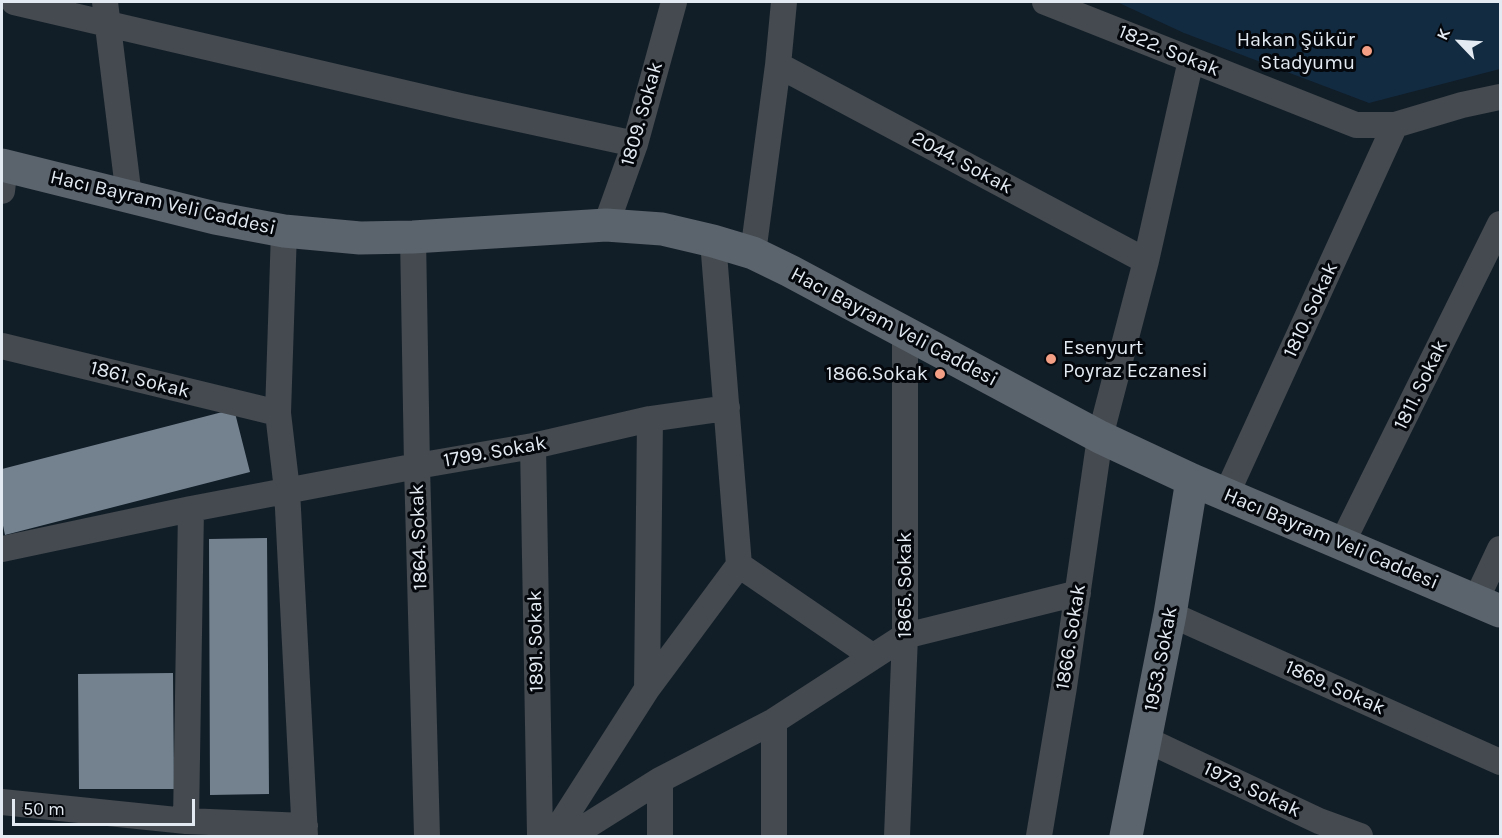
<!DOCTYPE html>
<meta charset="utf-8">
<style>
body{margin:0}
#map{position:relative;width:1502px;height:838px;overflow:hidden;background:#111d27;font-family:Karla,sans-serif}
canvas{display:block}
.frame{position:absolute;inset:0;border:3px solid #e3eaf2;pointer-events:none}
.north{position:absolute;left:1430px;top:12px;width:60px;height:60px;-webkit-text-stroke:4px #04070b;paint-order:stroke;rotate:295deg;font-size:16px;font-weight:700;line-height:24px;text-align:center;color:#e3eaf2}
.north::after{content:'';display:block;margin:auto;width:21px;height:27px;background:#e3eaf2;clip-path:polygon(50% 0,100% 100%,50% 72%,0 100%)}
.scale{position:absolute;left:12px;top:799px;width:183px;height:27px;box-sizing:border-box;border:3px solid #e3eaf2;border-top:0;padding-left:8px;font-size:18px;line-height:21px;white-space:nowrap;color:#e3eaf2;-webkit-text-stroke:4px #04070b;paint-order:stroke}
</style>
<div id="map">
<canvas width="1502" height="838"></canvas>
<div class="frame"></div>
<div class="north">K</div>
<div class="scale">50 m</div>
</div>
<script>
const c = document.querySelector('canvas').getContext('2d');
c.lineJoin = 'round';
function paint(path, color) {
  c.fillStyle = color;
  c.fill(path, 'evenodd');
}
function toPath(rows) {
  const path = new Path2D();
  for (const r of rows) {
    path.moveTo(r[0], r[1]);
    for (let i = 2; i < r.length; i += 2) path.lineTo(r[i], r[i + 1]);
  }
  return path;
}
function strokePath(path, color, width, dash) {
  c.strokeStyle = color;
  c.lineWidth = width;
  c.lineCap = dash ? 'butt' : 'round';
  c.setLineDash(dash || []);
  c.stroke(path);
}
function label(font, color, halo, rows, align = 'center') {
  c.font = font + ' Karla,sans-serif';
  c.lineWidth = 6;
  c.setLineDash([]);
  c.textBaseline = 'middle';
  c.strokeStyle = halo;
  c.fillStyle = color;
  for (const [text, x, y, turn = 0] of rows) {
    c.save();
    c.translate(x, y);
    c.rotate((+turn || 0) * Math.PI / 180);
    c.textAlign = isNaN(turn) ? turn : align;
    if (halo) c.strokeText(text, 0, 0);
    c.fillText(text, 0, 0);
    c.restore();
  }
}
paint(toPath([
 [1117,2,1500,2,1500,69,1369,103,1184,33]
]), '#132b40');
paint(toPath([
 [234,409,250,472,5,535,2,521,2,469],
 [267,538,269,794,210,795,209,539],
 [173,673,174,789,79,789,78,674]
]), '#74828f');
strokePath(toPath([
 [14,2,460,106,635,144],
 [105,2,129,197],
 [1045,2,1356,125,1395,125,1462,105,1500,97],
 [778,65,1146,261],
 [2,191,5,166],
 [606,225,635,144,674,2],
 [284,231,278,413,287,490,305,836],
 [413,237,417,466,427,836],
 [713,241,739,565,872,656],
 [753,253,778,65,784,2],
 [2,346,278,413],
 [533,446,540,836],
 [1226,495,1395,125],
 [191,509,417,466,533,446,650,419,727,408],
 [1341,545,1500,224],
 [2,549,191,509,186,821],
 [1476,600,1500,549],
 [1170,614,1500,762],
 [647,689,650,419],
 [774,721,774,836],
 [1145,739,1319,821,1360,836],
 [2,802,186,821,305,826],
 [553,836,647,689,739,565],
 [571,836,660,780,774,721,905,636,1078,593],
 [660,836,660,780],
 [897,836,905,636,905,333],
 [1039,836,1064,687,1100,437,1146,261,1191,60]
]), '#444a4f', 26);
strokePath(toPath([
 [2,165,215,218,284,231,360,238,413,237,606,225,662,229,713,241,753,253,790,271,1100,437,1192,480,1500,611],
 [1126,836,1170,614,1192,480]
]), '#5b636c', 33);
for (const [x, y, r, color] of [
 [1367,51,6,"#f39f85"],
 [1051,359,6,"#f39f85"],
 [940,374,6,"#f39f85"]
]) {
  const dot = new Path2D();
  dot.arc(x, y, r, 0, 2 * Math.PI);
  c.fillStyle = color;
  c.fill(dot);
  strokePath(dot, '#04070b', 2);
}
label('20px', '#e3eaf2', '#04070b', [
 ["Hakan Şükür",1355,40],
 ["Stadyumu",1355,63],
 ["Esenyurt",1063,348,"left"],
 ["Poyraz Eczanesi",1063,371,"left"],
 ["1866.Sokak",928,374]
], 'right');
label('20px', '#e3eaf2', '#04070b', [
 ["1822. Sokak",1169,51,22],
 ["1809. Sokak",642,114,-74],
 ["2044. Sokak",962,163,28],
 ["Hacı Bayram Veli Caddesi",163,203,13],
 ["1810. Sokak",1311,310,-65],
 ["Hacı Bayram Veli Caddesi",894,327,28],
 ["1861. Sokak",140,380,14],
 ["1811. Sokak",1421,385,-64],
 ["1799. Sokak",495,452,-10],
 ["1864. Sokak",419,537,-92],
 ["Hacı Bayram Veli Caddesi",1331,539,23],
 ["1865. Sokak",905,585,-90],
 ["1866. Sokak",1071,637,-81],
 ["1891. Sokak",536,641,-91],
 ["1953. Sokak",1161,659,-79],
 ["1869. Sokak",1335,688,24],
 ["1973. Sokak",1252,790,25]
]);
</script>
